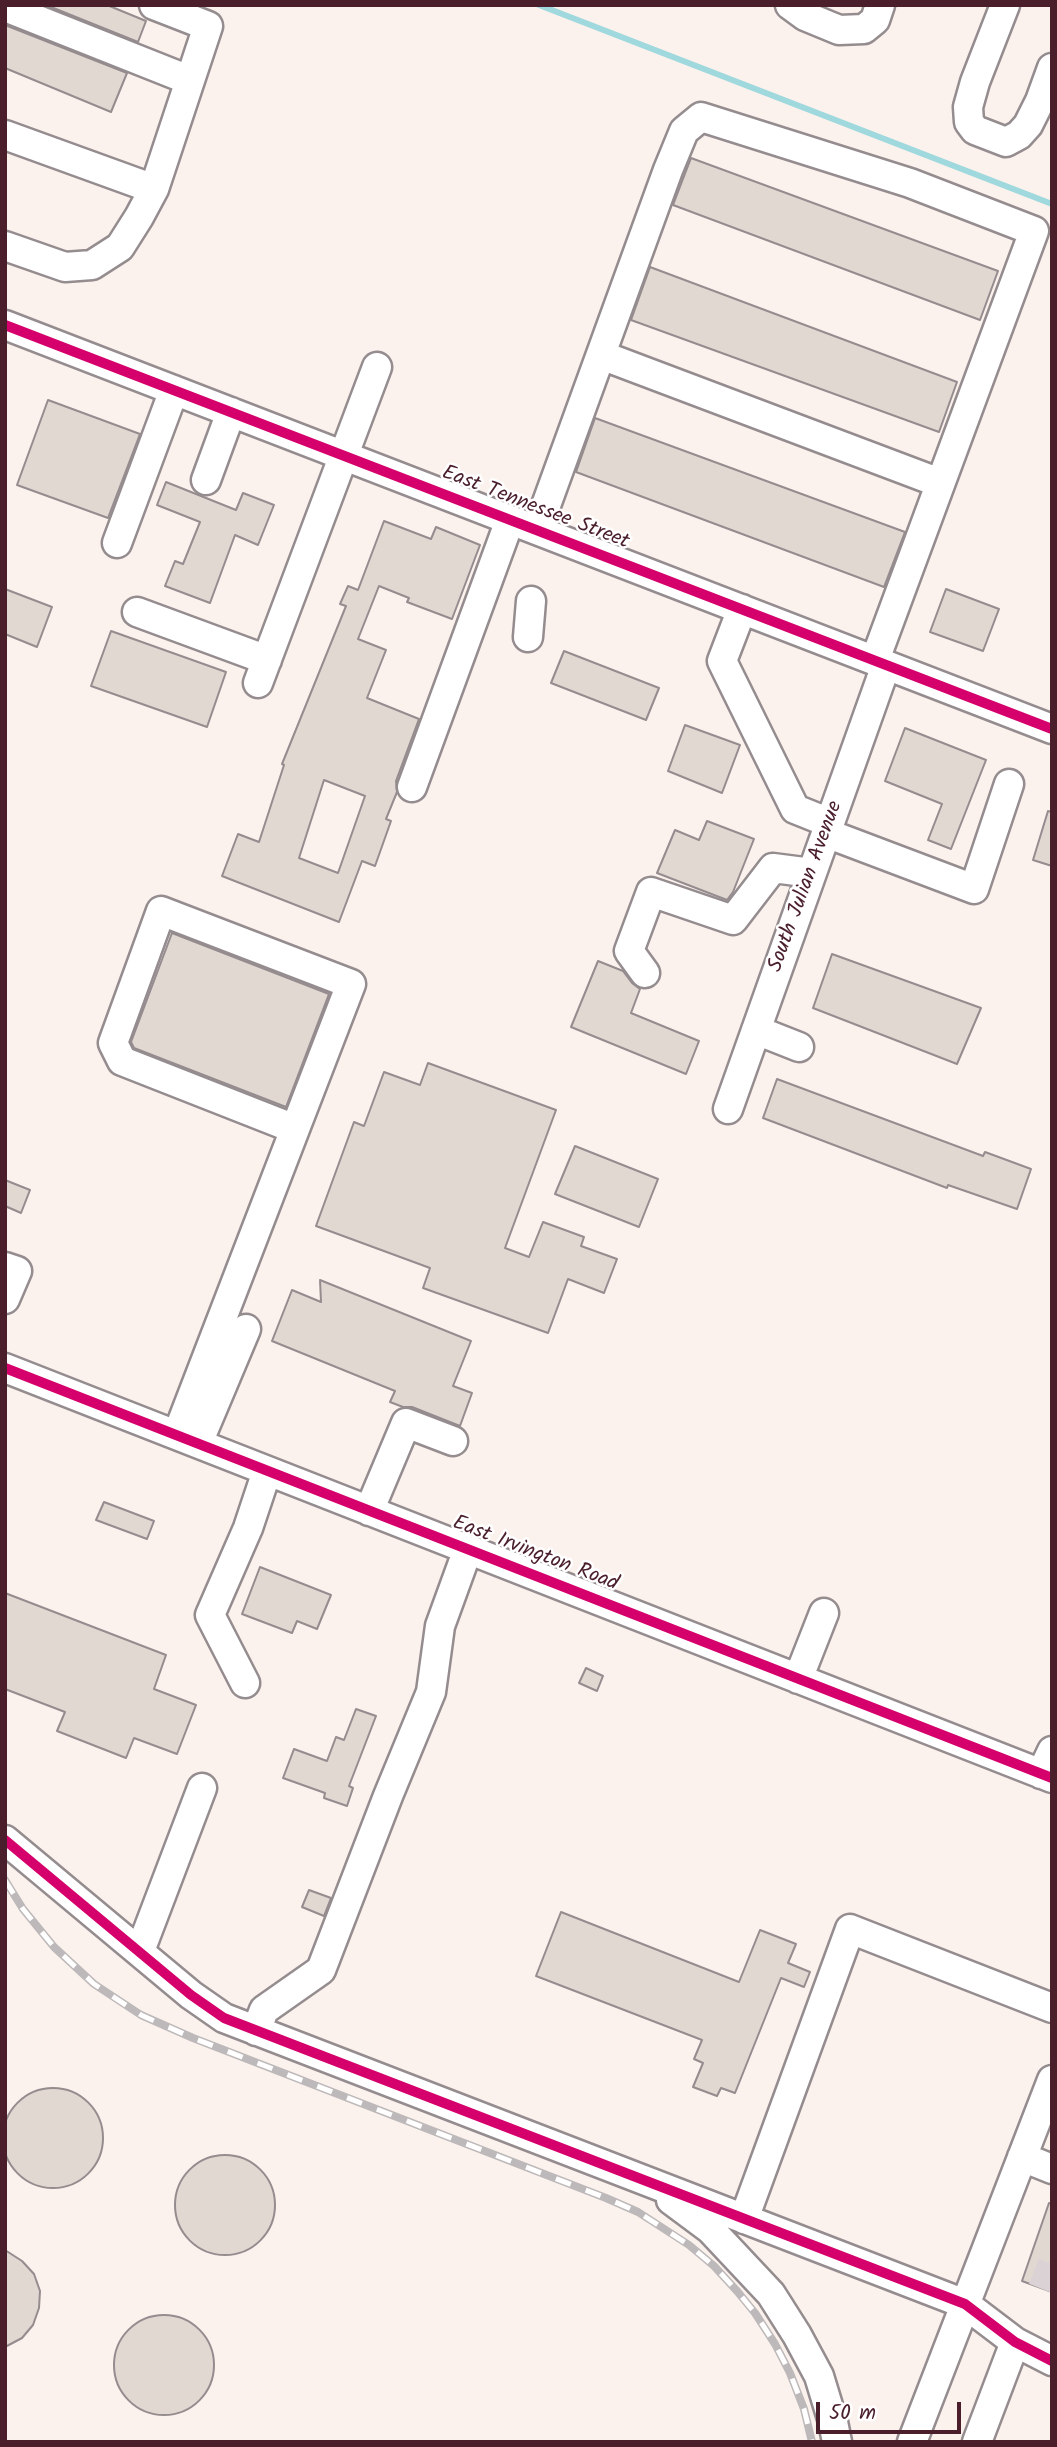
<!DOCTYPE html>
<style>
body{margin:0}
#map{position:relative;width:1057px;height:2447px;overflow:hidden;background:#fff;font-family:Kalam,sans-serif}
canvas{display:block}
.frame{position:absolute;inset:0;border:7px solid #4a1f2b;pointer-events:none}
.scale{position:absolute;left:816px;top:2402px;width:145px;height:32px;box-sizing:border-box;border:4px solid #4a1f2b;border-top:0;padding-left:9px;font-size:21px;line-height:24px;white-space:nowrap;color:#4a1f2b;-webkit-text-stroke:5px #fff;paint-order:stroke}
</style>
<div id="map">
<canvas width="1057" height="2447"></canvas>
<div class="frame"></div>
<div class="scale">50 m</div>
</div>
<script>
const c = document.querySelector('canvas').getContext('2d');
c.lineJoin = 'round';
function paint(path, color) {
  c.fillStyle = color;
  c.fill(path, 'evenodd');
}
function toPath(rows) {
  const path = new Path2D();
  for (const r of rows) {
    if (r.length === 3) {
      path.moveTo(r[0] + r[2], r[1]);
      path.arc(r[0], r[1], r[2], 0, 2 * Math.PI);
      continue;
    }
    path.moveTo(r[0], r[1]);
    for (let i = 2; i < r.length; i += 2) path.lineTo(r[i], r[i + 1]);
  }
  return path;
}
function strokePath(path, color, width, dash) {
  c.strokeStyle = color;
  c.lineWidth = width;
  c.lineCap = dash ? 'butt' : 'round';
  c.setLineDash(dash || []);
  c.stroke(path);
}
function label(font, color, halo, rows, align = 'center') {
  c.font = font + ' Kalam,sans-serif';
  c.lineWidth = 5;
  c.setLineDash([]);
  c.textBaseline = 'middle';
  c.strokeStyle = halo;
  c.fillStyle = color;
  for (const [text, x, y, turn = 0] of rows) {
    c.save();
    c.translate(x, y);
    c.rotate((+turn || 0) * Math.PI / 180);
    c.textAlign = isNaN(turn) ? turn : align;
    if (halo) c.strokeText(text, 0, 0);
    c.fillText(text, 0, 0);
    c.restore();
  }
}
paint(toPath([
 [5,5,1052,5,1052,2442,5,2442]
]), '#fbf2ed');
strokePath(toPath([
 [539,5,1052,204]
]), '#9fd8dd', 6);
const building = toPath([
 [46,5,107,5,146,21,138,42,46,5],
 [5,25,127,73,111,112,5,68,5,25],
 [691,158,998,271,980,320,673,205,691,158],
 [650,267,957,382,939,432,631,320,650,267],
 [48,400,140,434,108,518,17,485,48,400],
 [595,418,905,532,884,587,576,472,595,418],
 [166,482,236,510,243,493,274,505,258,545,235,535,210,603,165,586,175,561,183,564,200,522,157,505,166,482],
 [384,521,431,539,436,527,480,545,452,619,407,602,409,598,379,586,358,639,386,650,367,698,419,719,396,781,397,792,386,819,391,821,375,866,362,861,339,922,222,876,238,834,259,842,284,765,282,764,346,606,340,604,348,586,358,590,384,521],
 [324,780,365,796,338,873,299,858,324,780],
 [5,589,52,607,37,647,5,634,5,589],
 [946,589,999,609,983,651,930,632,946,589],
 [111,631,226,672,207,727,91,686,111,631],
 [564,651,659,688,646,720,551,683,564,651],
 [685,725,740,745,722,793,668,771,685,725],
 [905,728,986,760,951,849,928,840,942,804,885,781,905,728],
 [1048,811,1052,812,1052,866,1033,860,1048,811],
 [707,821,754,839,733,892,727,900,657,873,675,830,699,840,707,821],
 [172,933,329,994,286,1107,134,1048,131,1042,172,933],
 [832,954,981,1008,957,1064,813,1008,832,954],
 [598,961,623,971,632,983,640,989,631,1013,699,1041,686,1074,571,1027,598,961],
 [428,1063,556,1110,505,1248,529,1257,543,1222,584,1237,581,1246,617,1259,604,1293,568,1279,548,1333,423,1288,430,1268,316,1226,354,1122,364,1126,384,1072,420,1085,428,1063],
 [777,1079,983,1156,985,1152,1031,1169,1017,1209,948,1185,947,1188,763,1118,777,1079],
 [575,1146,658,1179,639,1227,555,1194,575,1146],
 [5,1180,30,1190,21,1213,5,1206,5,1180],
 [320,1280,471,1341,453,1386,472,1393,460,1426,412,1407,403,1407,390,1402,395,1391,272,1341,292,1290,321,1302,320,1280],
 [104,1502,154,1521,147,1539,96,1520,104,1502],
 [260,1567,331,1595,317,1629,297,1621,292,1633,242,1614,260,1567],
 [5,1593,166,1655,154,1689,196,1705,177,1754,134,1738,126,1758,57,1731,65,1712,5,1689,5,1593],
 [586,1668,603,1676,597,1691,579,1683,586,1668],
 [356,1709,376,1716,349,1786,353,1788,347,1806,324,1798,325,1793,283,1778,294,1749,327,1761,336,1737,344,1740,356,1709],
 [309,1890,331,1898,324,1916,302,1907,309,1890],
 [561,1912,739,1982,760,1930,796,1944,788,1963,810,1972,804,1987,781,1978,735,2093,721,2088,717,2096,693,2087,703,2063,694,2059,702,2040,536,1976,561,1912],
 [53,2138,50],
 [225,2205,50],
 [1049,2203,1052,2204,1052,2292,1022,2281,1049,2203],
 [5,2250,22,2261,34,2274,40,2291,39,2308,33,2325,22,2338,5,2347,5,2250],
 [164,2365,50]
]);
paint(building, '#e2d8d2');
strokePath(building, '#948c8e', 2);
strokePath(toPath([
 [1042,2289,1052,2264]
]), '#dbd2d5', 28, [28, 14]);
const minor = toPath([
 [790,5,805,16,839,30,864,29,875,20,880,5],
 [1005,5,975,82,968,107,969,122,975,130,1006,142,1019,135,1028,125,1040,101,1052,68],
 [5,7,189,80],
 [5,135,154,189],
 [5,246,65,267,92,265,120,247,139,217,154,189,208,26,154,5],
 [5,325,1052,729],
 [601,355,940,483],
 [206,480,231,412],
 [537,530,668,170,684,131,701,117,910,183,1034,231,875,660],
 [117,543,174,390],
 [742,609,722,661,795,809,830,823],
 [137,612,267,660],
 [528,637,531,601],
 [258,683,377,367],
 [412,787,510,520],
 [826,833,974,889,1009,784],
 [645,973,629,951,651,892,733,920,773,868,812,873],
 [756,1030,799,1047],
 [728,1109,886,665],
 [5,1267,17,1271,5,1299],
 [5,1368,1052,1778],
 [177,1435,295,1129,351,984,161,911,113,1043,122,1061,295,1129],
 [198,1443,246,1329],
 [369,1511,406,1423,453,1441],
 [798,1679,824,1613],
 [245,1683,210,1615,248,1528,267,1471],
 [1041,1774,1052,1751],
 [5,1840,191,1995,224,2018,965,2304,1015,2342,1052,2361],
 [140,1951,202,1788],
 [256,2031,264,2010,321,1970,388,1796,431,1692,440,1626,468,1549],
 [1022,2157,1052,2169],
 [671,2200,710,2229,771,2294,797,2335,819,2376,833,2422,837,2442],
 [744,2219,850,1929,1052,2008],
 [912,2442,1052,2080],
 [977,2442,1015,2342]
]);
strokePath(minor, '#948c8e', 33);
strokePath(minor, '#fff', 28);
const rail = toPath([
 [5,1880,23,1909,54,1947,94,1984,141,2015,193,2038,606,2198,638,2212,689,2245,714,2266,737,2291,755,2313,775,2344,790,2373,804,2409,812,2442]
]);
strokePath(rail, '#bdb8b9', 8);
strokePath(rail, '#fff', 5, [16]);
strokePath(toPath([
 [5,325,1052,729],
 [5,1368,1052,1778],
 [5,1840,191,1995,224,2018,965,2304,1015,2342,1052,2361]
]), '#d6006c', 10);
label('21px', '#4a1f2b', '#fff', [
 ["East Tennessee Street",535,509,21],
 ["South Julian Avenue",807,887,-70],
 ["East Irvington Road",535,1555,21]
]);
</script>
